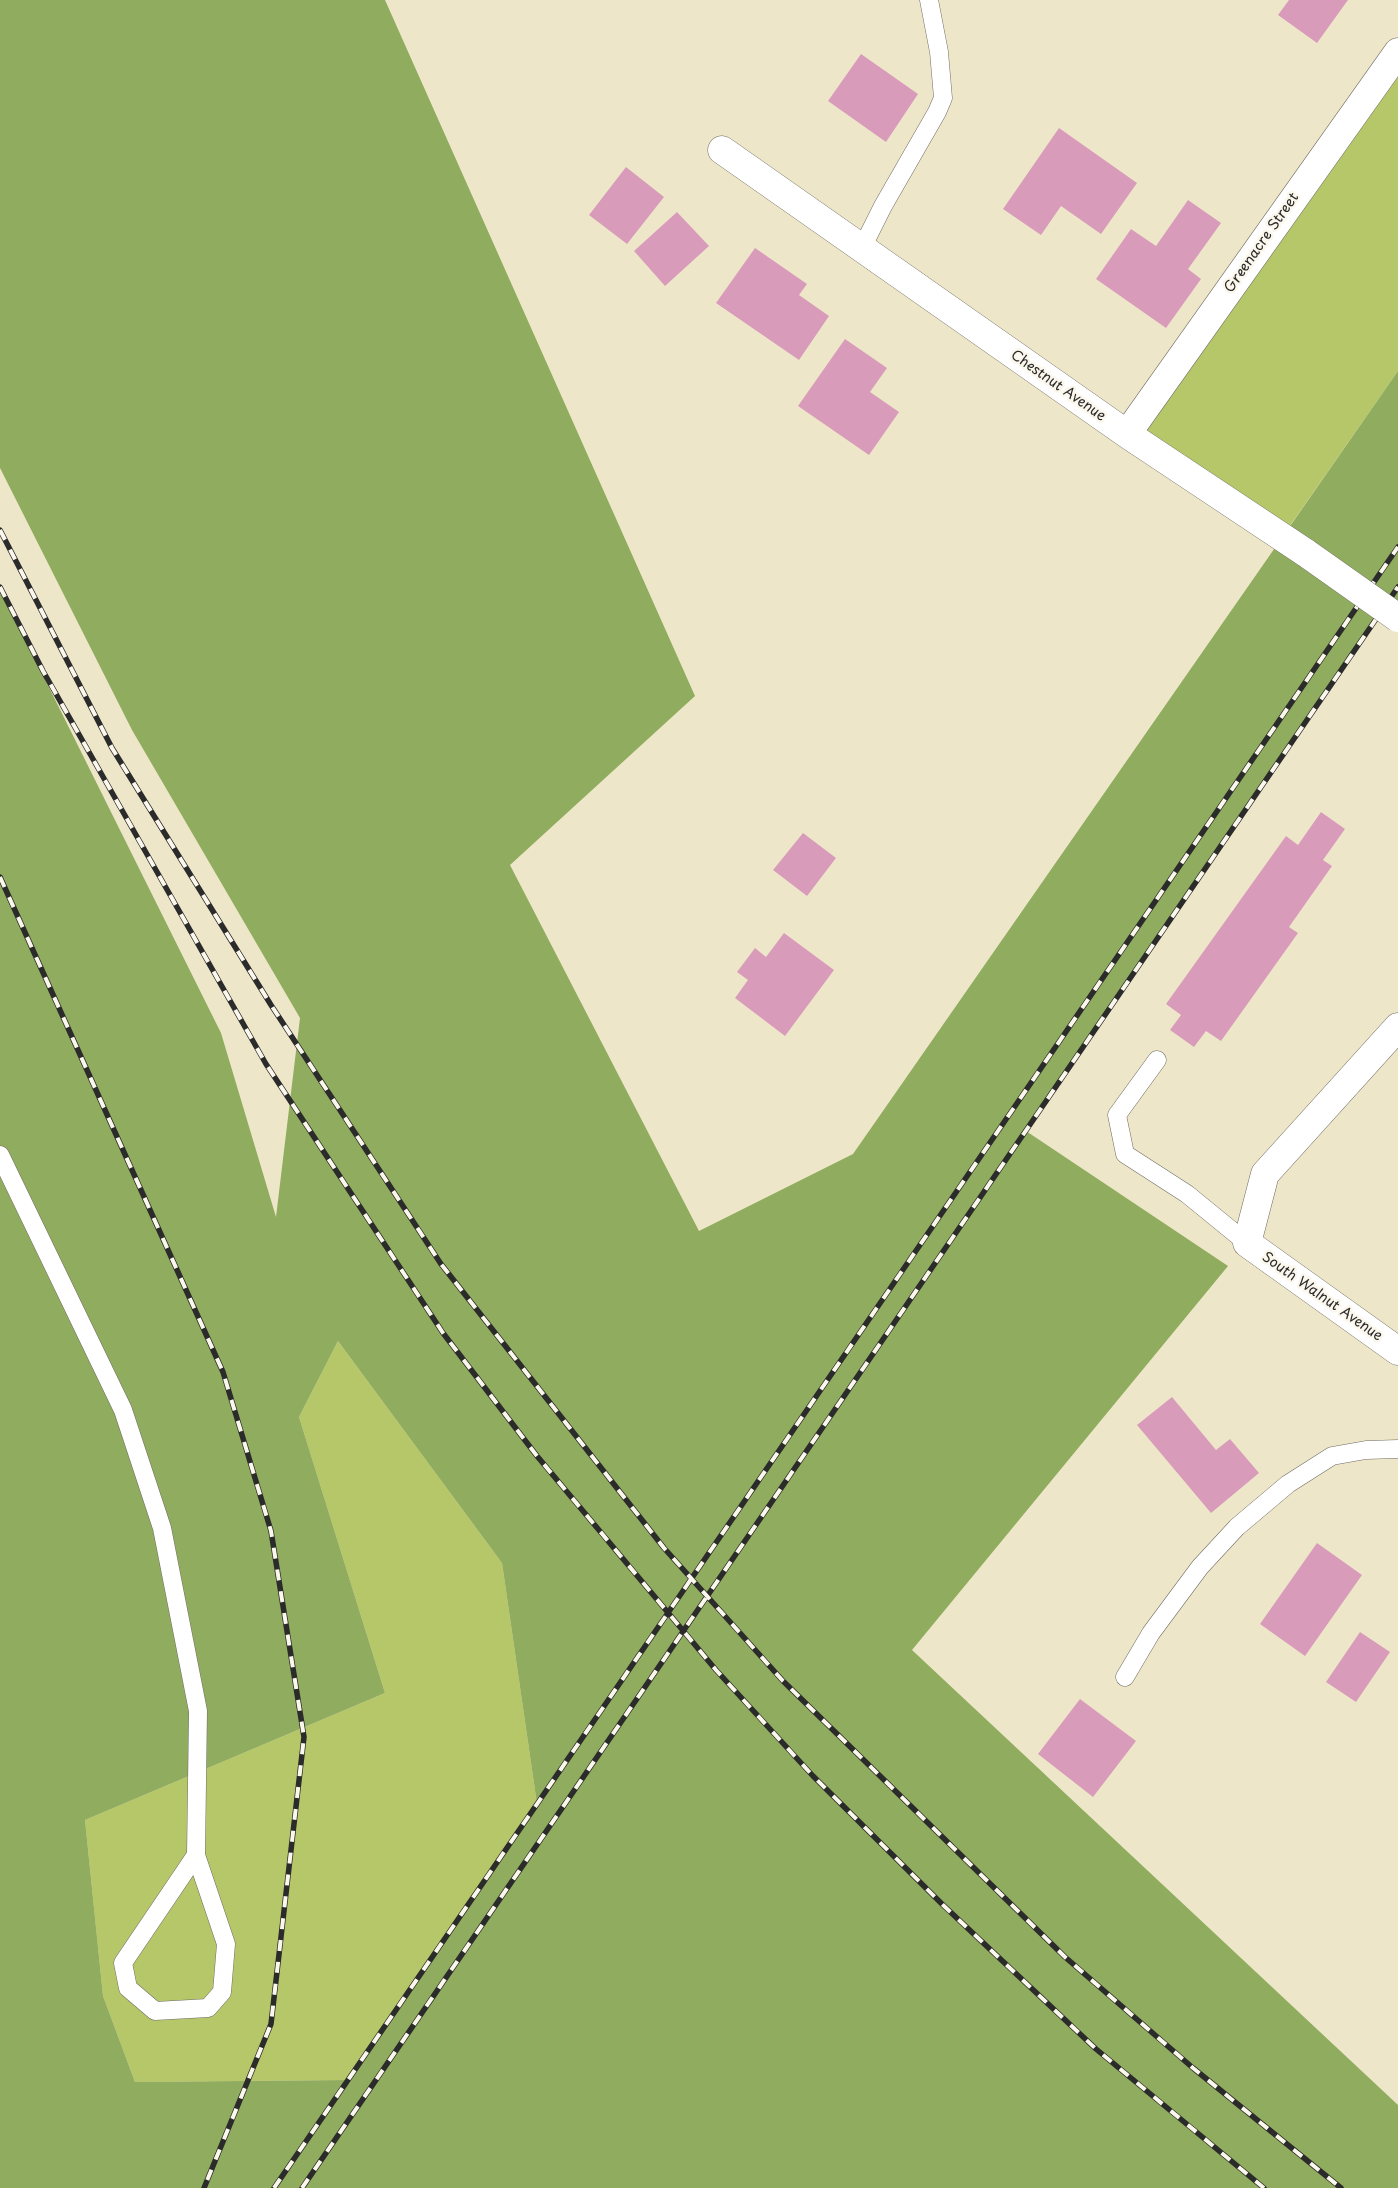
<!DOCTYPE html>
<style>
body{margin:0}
canvas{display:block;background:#eee6c9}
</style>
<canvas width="1398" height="2188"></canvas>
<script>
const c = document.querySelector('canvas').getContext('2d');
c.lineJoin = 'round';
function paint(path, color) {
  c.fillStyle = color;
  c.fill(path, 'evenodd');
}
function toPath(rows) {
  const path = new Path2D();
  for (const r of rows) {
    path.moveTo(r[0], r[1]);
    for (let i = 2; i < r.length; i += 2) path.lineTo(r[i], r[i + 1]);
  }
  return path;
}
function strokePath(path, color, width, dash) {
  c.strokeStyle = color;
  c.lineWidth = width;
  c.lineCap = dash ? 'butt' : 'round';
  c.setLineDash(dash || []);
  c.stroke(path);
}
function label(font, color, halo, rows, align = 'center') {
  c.font = font + ' "Playpen Sans",sans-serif';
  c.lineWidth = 5;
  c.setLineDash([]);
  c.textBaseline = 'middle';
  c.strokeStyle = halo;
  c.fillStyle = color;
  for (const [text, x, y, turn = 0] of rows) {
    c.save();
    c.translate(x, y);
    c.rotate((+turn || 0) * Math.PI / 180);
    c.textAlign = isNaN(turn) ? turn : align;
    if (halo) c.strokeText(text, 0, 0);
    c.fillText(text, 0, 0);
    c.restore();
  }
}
paint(toPath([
 [1398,52,1398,371,1282,537,1127,434],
 [338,1341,502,1563,537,1804,348,2080,135,2082,103,1996,85,1820,385,1693,299,1417]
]), '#b6c76a');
paint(toPath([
 [0,0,385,0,695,696,510,865,699,1231,853,1154,1398,371,1398,619,1383,609,1026,1131,1228,1266,912,1650,1398,2105,1398,2188,0,2188,0,589,221,1033,276,1217,300,1018,132,730,0,468],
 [338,1341,502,1563,537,1804,348,2080,135,2082,103,1996,85,1820,385,1693,299,1417]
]), '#90ac5e');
paint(toPath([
 [1289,0,1348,0,1317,43,1278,15],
 [861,54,918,94,886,142,828,101],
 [1059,128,1137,183,1101,234,1061,206,1041,235,1003,209],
 [626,167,664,197,627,244,589,215],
 [1188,200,1221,223,1188,269,1201,279,1166,328,1096,279,1131,229,1156,246],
 [677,212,709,246,665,286,634,251],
 [755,248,807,284,799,295,829,316,799,360,716,303],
 [845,339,887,368,870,392,899,412,869,455,798,406],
 [1321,812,1345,829,1323,860,1332,866,1289,927,1298,933,1221,1041,1206,1031,1194,1047,1170,1030,1181,1015,1166,1004,1286,836,1298,845],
 [803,833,836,858,807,896,773,870],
 [784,933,834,970,785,1036,735,998,748,980,737,972,755,948,766,957],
 [1172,1397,1216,1450,1230,1439,1259,1473,1211,1513,1137,1425],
 [1317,1543,1362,1575,1305,1656,1260,1624],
 [1360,1632,1390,1652,1356,1702,1326,1682],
 [1080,1699,1136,1741,1093,1797,1038,1754]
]), '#d89cba');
const service = toPath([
 [862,248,883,206,937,112,943,98,939,52,929,0],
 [1157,1060,1117,1115,1125,1154,1187,1194,1247,1243],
 [0,1155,123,1410,162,1528,198,1711,196,1855,226,1944,222,1992,208,2008,155,2011,128,1988,123,1963,196,1855],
 [1125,1677,1151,1633,1200,1567,1237,1527,1288,1484,1332,1456,1366,1450,1398,1449]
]);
const minor = toPath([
 [722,150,1127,434,1306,553],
 [1127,434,1398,52],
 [1398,1027,1265,1174,1247,1243,1398,1351]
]);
strokePath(service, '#6f6c62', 19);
strokePath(minor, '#6f6c62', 29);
strokePath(service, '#fff', 18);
strokePath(minor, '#fff', 28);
const rail = toPath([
 [0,530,112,748,271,1005,441,1264,664,1548,783,1681,1065,1957,1193,2068,1341,2188],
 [0,587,43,671,266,1064,443,1333,537,1456,716,1670,813,1776,943,1905,1096,2049,1264,2188],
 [0,877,223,1372,271,1531,304,1737,271,2024,204,2188],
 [274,2188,1398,547],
 [302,2188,1398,587]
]);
strokePath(rail, '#2b2b2b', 5.5);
strokePath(rail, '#fbf7ec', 4, [11]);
const minorBridge = toPath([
 [1306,553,1398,618]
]);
strokePath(minorBridge, '#6f6c62', 29, []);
strokePath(minorBridge, '#fff', 28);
label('14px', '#2b2b2b', '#fbf7ec', [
 ["Greenacre Street",1262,243,-55],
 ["Chestnut Avenue",1058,386,35],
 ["South Walnut Avenue",1322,1297,35]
]);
</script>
